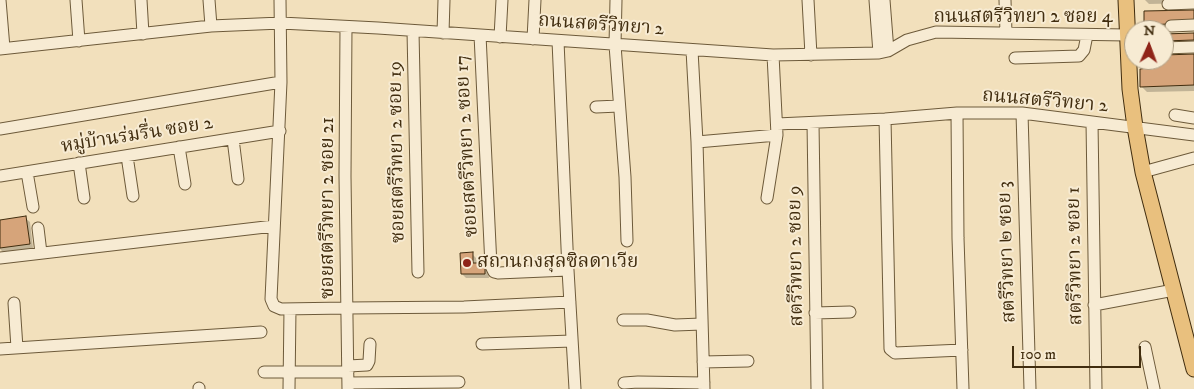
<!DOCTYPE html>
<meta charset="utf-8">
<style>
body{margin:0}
#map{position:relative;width:1194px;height:389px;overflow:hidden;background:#f2e0bc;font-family:"IM FELL DW Pica",serif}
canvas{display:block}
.north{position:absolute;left:1124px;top:20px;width:50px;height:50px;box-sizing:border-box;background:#f7ebd3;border:1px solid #ae9f85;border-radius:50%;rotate:2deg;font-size:14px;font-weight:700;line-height:20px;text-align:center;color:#412d0f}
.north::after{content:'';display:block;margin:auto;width:18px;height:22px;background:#8f2418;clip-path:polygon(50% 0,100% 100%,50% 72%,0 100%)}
.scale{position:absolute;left:1012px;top:346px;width:129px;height:22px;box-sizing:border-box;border:2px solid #412d0f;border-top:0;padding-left:6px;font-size:15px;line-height:18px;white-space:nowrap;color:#412d0f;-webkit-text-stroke:4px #f7ebd3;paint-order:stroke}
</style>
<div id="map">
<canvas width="1194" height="389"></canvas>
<div class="north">N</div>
<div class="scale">100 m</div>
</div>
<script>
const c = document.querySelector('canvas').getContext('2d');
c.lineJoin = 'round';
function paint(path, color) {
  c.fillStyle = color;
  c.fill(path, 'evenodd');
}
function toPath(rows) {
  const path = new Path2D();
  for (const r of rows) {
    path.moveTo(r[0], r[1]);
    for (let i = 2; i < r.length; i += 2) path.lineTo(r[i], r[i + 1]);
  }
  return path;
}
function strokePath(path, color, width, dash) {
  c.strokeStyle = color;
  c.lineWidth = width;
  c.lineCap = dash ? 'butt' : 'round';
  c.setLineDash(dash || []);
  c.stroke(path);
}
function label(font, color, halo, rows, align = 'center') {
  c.font = font + ' "IM FELL DW Pica","Noto Serif Thai",serif';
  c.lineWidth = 4;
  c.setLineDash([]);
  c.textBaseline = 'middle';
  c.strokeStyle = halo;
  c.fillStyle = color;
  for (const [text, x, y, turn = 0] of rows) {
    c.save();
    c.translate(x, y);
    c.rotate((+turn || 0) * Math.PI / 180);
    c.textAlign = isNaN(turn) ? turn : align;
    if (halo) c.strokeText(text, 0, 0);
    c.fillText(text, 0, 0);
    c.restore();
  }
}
paint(toPath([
 [1145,0,1194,0,1194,3,1149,4],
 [1194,11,1194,27,1150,29,1146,24],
 [1194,34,1194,45,1164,45,1164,35],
 [1194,56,1194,91,1147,92,1141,86,1150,69,1149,60,1164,60,1164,57],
 [25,218,30,222,33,248,3,252,0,249,0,221],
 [472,254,476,258,477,264,484,264,488,269,489,278,466,278,462,274]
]), '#0003');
const building = toPath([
 [1194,10,1194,23,1144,25,1144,11,1194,10],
 [1194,33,1194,40,1164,41,1164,34,1194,33],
 [1194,54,1194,85,1140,87,1140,69,1148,68,1148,60,1164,60,1164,55,1194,54],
 [26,216,30,244,0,248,0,220,26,216],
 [473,252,473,263,485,263,485,274,461,274,460,253,473,252]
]);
paint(building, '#d6a47a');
strokePath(building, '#412d0f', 1);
const minor = toPath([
 [0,0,4,48],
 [76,0,79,41],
 [141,0,143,34],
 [209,0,211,26],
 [280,0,281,82,271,299,274,306,281,309,347,308,464,307,570,302],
 [616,0,615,45,625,177,627,241],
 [808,0,811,55],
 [875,0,879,53],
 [884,0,888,51],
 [1005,0,1006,33],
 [1168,4,1194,3],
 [1171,26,1194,25],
 [346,27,345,176,348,389],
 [413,31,418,272],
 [443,33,444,0],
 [480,35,491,266,494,272,498,273,568,270],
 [500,37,502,0],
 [533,39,535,0],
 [558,41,568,270,575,389],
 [1164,48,1194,47],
 [0,49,211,26,281,23,378,28,773,55,879,53,888,51,907,40,936,32,1127,35],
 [692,50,697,142,704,389],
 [1015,58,1079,56,1084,50,1087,35],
 [596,107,619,106],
 [957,113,958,238,963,389],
 [1022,113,1030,389],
 [1175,115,1194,118],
 [885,119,890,349,895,353,962,350],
 [1092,122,1096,389],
 [813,123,817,389],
 [777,124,885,119,957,113,1022,113,1194,135],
 [0,129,281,82],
 [233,139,238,179],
 [697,142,777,135],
 [179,147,185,184],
 [127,156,133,196],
 [79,163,84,198],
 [27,172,33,207],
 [1143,172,1194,158],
 [0,176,280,131],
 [767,198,777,135,773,55],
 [38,228,41,253],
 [0,258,274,226],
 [14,303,17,348],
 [1094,305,1174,290],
 [815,313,850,312],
 [623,320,647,320,675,325,702,324],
 [482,344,572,341],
 [1145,347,1154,389],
 [0,349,261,332],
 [703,362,748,361],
 [348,366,367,365,369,361,370,344],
 [264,372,348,372],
 [348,383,459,382],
 [624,383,638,382,704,383],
 [199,388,199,389],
 [289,389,290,309]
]);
const major = toPath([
 [1126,0,1130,89,1135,127,1143,172,1194,369]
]);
strokePath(minor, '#6d5a3a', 13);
strokePath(major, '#412d0f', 17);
strokePath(minor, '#f7ebd3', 11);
strokePath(major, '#e9c07e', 15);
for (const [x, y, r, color] of [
 [467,263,5,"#8f2418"]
]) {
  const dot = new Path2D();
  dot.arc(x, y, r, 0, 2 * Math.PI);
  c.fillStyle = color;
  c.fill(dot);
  strokePath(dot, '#f7ebd3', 2);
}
label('19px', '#412d0f', '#f7ebd3', [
 ["ถนนสตรีวิทยา 2 ซอย 4",1023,18],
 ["ถนนสตรีวิทยา 2",601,26,4],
 ["ถนนสตรีวิทยา 2",1045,102,5],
 ["หมู่บ้านร่มรื่น ซอย 2",137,136,-9],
 ["ซอยสตรีวิทยา 2 ซอย 17",468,146,-93],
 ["ซอยสตรีวิทยา 2 ซอย 19",398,152,-91],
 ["ซอยสตรีวิทยา 2 ซอย 21",329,208,-90],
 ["สตรีวิทยา ๒ ซอย 3",1008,252,-92],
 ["สตรีวิทยา 2 ซอย 9",797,256,-91],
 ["สตรีวิทยา 2 ซอย 1",1076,256,-91]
]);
label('19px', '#412d0f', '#f7ebd3', [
 ["สถานกงสุลซิลดาเวีย",477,263]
], 'left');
</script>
